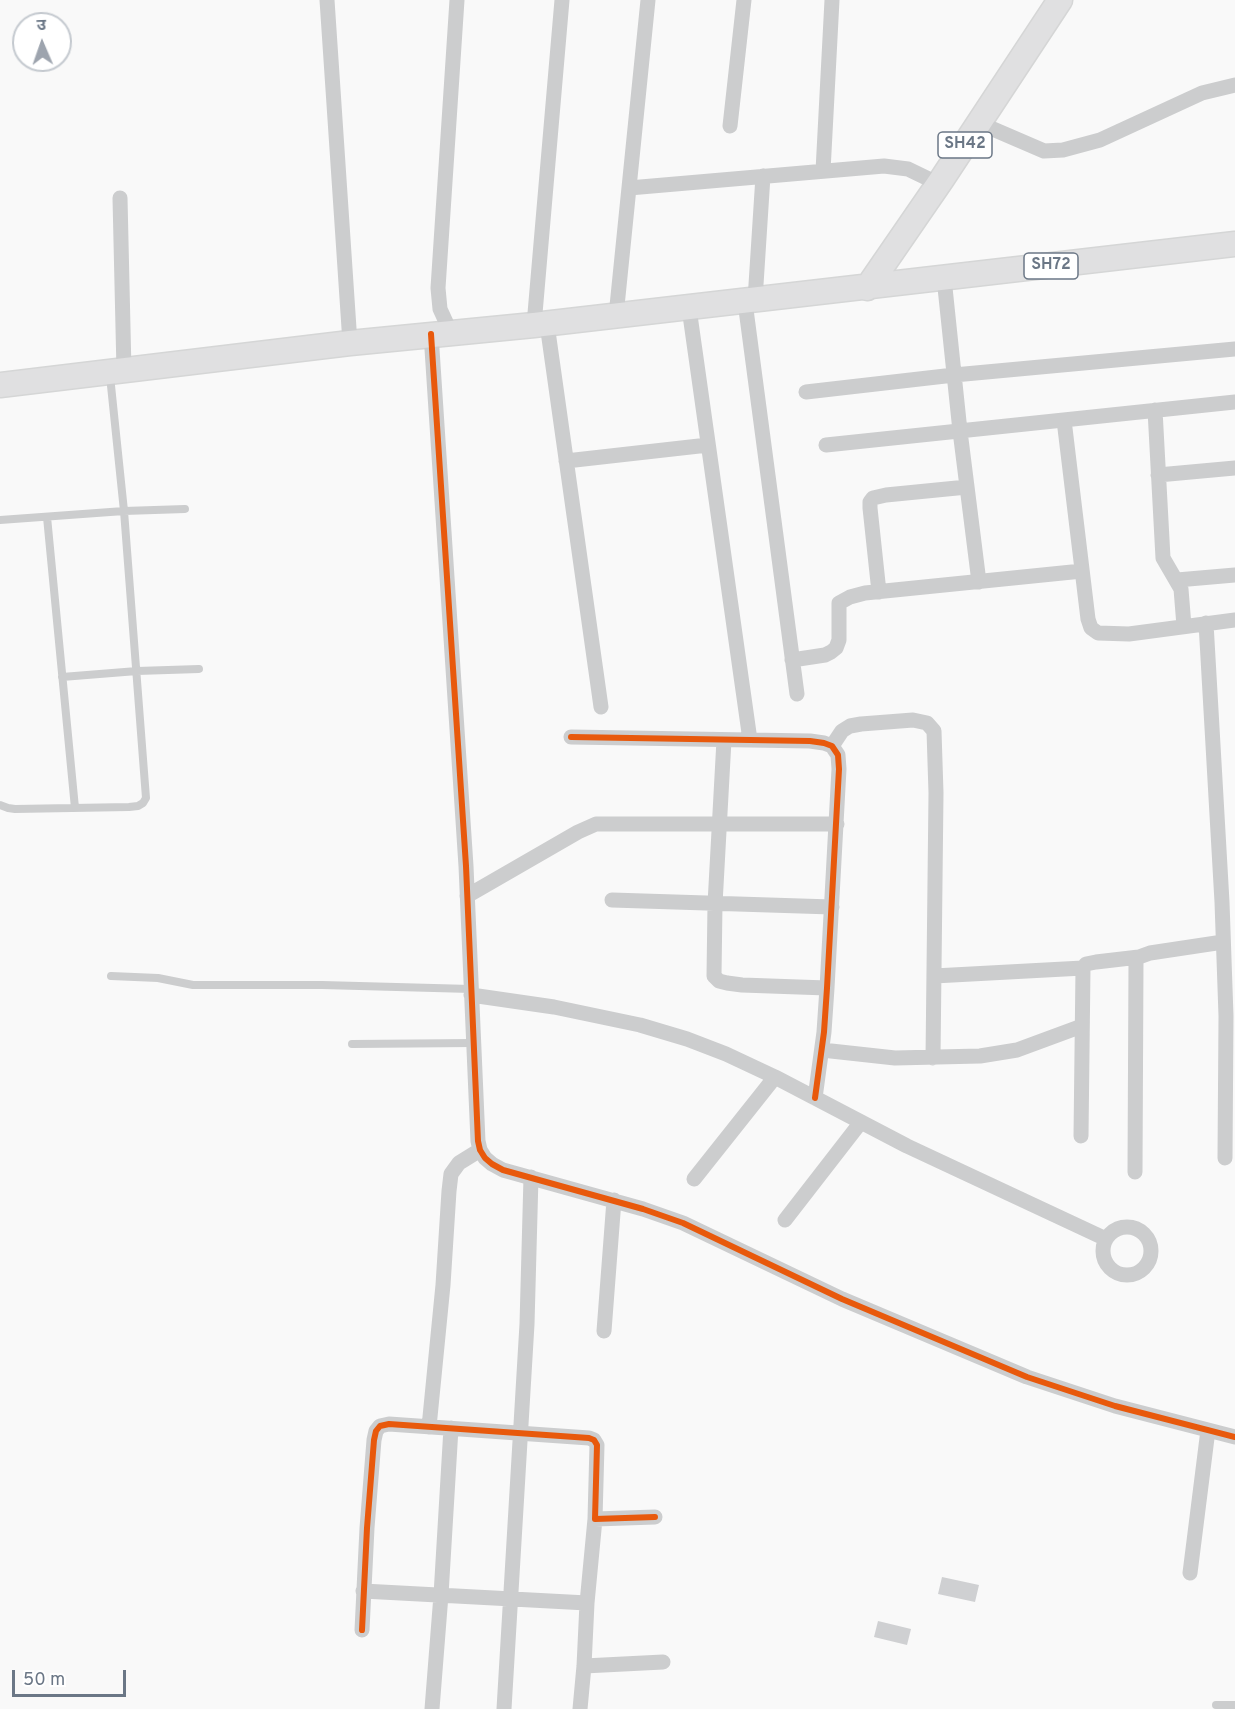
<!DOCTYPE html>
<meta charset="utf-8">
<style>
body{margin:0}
#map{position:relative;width:1235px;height:1709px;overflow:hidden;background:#f9f9f9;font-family:Overpass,"Noto Sans Devanagari",sans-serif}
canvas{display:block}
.north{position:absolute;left:12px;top:12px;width:60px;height:60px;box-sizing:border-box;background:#fff;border:2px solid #c4c9cf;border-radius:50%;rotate:358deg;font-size:16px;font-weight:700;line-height:24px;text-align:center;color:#6b7786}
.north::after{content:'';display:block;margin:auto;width:21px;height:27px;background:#9da4ae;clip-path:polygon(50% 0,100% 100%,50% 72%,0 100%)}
.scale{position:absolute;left:12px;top:1670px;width:114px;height:27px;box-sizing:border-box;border:3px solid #6b7786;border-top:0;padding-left:8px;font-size:18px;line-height:21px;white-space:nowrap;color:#6b7786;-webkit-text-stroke:4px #fff;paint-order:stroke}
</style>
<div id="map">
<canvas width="1235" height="1709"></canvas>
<div class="north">उ</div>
<div class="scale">50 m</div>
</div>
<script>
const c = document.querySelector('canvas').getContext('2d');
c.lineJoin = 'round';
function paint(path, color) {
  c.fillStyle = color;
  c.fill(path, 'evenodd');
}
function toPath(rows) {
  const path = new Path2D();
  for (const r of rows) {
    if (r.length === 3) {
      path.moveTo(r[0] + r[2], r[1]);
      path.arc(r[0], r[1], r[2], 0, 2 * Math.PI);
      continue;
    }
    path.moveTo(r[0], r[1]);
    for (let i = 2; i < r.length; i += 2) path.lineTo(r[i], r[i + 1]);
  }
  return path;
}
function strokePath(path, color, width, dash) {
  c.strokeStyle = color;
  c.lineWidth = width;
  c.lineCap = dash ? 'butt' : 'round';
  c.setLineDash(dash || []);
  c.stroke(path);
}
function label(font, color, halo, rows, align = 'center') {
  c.font = font + ' Overpass,sans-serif';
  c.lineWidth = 6;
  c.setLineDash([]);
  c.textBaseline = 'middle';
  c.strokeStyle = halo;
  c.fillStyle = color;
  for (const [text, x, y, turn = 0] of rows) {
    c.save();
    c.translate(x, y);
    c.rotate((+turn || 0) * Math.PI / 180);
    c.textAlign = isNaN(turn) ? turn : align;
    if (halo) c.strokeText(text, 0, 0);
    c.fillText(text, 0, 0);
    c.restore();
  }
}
paint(toPath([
 [942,1577,979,1585,975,1602,938,1594],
 [878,1621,911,1629,907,1645,874,1637]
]), '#cfd0d2');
const primary = toPath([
 [867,288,942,179,1060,0],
 [0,385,350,343,534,325,1235,244]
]);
strokePath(primary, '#d5d6d6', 27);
strokePath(toPath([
 [47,517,75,808],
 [0,520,124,511,185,509],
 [62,677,137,671,199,669],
 [0,805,8,808,15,809,129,807,138,806,143,803,146,798,124,511,110,376],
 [111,976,158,978,193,985,322,985,471,989],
 [352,1044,473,1043],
 [1216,1705,1235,1705]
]), '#cccdce', 8);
strokePath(toPath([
 [327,0,350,343],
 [979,123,1044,151,1063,150,1100,140,1202,93,1235,85],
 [730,126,744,0],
 [823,171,832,0],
 [629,188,884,166,908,169,939,184],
 [120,198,124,371],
 [944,278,960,431,979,582],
 [755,300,763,176],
 [745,302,797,694],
 [689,308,750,740],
 [616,316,648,0],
 [547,324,601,707],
 [534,325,562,0],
 [451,333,440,309,438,288,457,0],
 [431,334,466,866,478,1141,480,1150,485,1158,492,1164,503,1170,643,1209,683,1223,842,1299,1027,1377,1115,1406,1235,1437],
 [806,392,954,375,1235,349],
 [1155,410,1163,558,1181,589,1184,626],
 [1064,420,1088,619,1091,628,1098,633,1129,634,1235,620],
 [826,445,1235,402],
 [566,461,708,445],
 [1158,475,1235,468],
 [1177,580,1235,575],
 [879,592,870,508,870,502,873,498,886,495,967,487],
 [1206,623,1222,902,1226,1016,1225,1158],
 [792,660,825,655,831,652,836,648,839,640,839,603,850,597,865,593,1082,571],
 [571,737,810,741,824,743,832,746,838,755,839,769,827,988,824,1032,815,1098],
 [724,740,715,904,714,976,719,981,727,983,742,985,827,988],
 [832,746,842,731,850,726,861,724,913,720,927,723,934,731,936,793,933,1058],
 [467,896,578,832,596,824,837,824],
 [612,900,832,907],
 [934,976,1083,968],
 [471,995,554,1007,640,1025,687,1039,726,1054,775,1077,907,1146,1106,1239],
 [822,1050,895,1058,980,1056,1017,1050,1082,1026],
 [1081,1136,1083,968,1086,964,1096,962,1139,957],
 [1135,1172,1136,961,1139,957,1150,953,1223,942],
 [694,1179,775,1077],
 [785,1220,861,1122],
 [1127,1251,24],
 [604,1331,614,1200],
 [429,1427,443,1285,449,1191,451,1174,459,1163,480,1150],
 [1190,1573,1208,1430],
 [363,1591,587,1603,584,1666,580,1709],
 [587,1603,595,1519],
 [362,1630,367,1528,374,1440,376,1431,380,1426,389,1424,589,1438,594,1440,597,1445,595,1519,655,1517],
 [584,1666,663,1662],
 [432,1709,441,1595,451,1428],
 [504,1709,527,1324,531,1177]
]), '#cccdce', 15);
strokePath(primary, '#e0e0e1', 24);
strokePath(toPath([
 [431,334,466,866,478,1141,480,1150,485,1158,492,1164,503,1170,643,1209,683,1223,842,1299,1027,1377,1115,1406,1235,1437],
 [571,737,810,741,824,743,832,746,838,755,839,769,827,988,824,1032,815,1098],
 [362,1630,367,1528,374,1440,376,1431,380,1426,389,1424,589,1438,594,1440,597,1445,595,1519,655,1517]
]), '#e8590c', 6);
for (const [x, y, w] of [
 [965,145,54],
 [1051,266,54]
]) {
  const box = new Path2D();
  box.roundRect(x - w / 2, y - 13, w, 26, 4.5);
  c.fillStyle = '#fff';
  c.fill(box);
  strokePath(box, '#6b7786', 1.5);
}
label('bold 16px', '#6b7786', null, [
 ["SH42",965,145],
 ["SH72",1051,266]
]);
</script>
